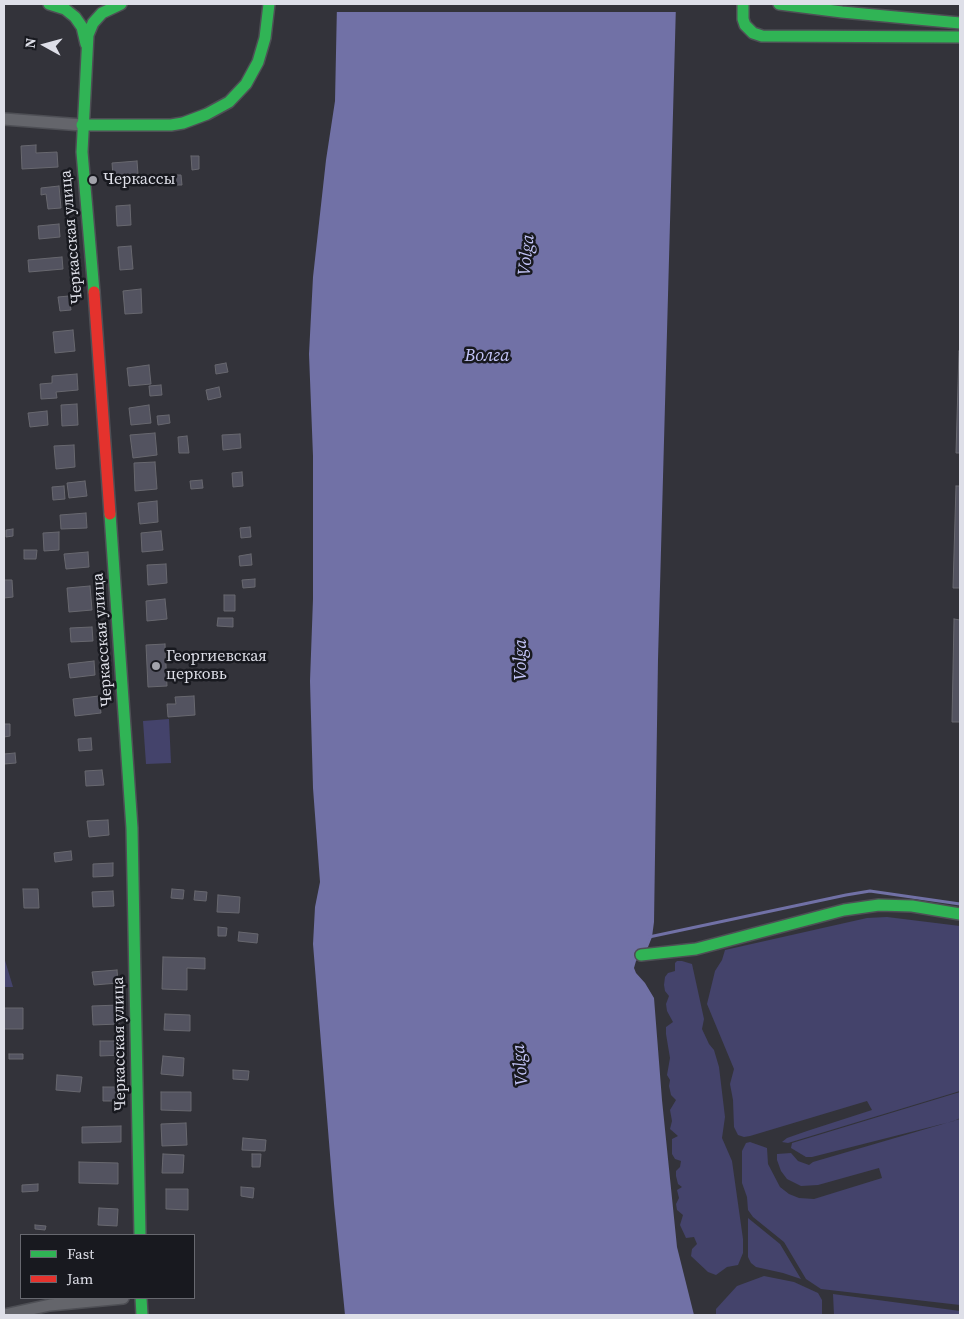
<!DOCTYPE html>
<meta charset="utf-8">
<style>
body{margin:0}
#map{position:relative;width:964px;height:1319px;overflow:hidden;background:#33333a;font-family:"Source Serif 4",serif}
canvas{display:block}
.frame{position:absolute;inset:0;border:5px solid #dedfe8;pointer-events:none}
.legend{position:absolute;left:20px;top:1234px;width:175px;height:65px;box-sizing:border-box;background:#18191f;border:1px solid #67686f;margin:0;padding:6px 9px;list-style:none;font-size:15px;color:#dedfe8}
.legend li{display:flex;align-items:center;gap:10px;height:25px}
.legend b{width:25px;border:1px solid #67686f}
.north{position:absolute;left:20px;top:20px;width:50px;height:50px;-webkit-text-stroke:4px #18191f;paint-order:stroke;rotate:277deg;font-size:14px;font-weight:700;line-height:20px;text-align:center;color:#dedfe8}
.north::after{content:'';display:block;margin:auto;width:18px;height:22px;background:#dedfe8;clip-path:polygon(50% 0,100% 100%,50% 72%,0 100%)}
</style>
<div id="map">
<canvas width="964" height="1319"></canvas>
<div class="frame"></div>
<ul class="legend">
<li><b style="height:6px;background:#30b455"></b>Fast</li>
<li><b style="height:6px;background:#e5322d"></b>Jam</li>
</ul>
<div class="north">N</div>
</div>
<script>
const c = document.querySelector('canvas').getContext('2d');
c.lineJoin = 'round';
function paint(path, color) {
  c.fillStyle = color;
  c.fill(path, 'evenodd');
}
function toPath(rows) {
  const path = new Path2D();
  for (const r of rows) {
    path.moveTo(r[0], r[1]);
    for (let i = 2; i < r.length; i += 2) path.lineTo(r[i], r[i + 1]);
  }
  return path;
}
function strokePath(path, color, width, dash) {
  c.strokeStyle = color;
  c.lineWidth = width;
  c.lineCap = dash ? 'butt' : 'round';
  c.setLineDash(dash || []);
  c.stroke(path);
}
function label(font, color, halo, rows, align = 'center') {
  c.font = font + ' "Source Serif 4",serif';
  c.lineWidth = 5;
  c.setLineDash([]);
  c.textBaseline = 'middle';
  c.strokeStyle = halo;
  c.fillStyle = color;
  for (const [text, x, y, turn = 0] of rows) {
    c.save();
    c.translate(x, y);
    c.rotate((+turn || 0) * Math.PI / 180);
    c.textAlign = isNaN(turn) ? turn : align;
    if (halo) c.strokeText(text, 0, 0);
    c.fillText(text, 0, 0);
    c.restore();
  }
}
paint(toPath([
 [169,719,171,763,146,764,143,721],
 [887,917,960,926,960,1091,788,1143,782,1142,787,1138,807,1131,872,1110,867,1101,750,1136,744,1137,738,1135,734,1127,733,1100,730,1084,734,1069,707,1004,715,971,722,960,725,950,867,918],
 [4,957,13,987,4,987],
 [677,961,682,961,692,964,704,1019,702,1029,709,1044,714,1050,719,1067,725,1117,722,1138,732,1161,743,1239,743,1253,738,1265,727,1267,716,1275,708,1272,691,1256,692,1249,697,1244,694,1237,686,1238,680,1225,683,1215,677,1210,676,1204,679,1198,677,1190,682,1187,678,1184,676,1176,676,1171,680,1167,681,1161,675,1159,672,1154,672,1139,678,1136,670,1129,672,1121,670,1110,676,1100,671,1095,669,1086,670,1080,667,1075,670,1058,666,1034,666,1027,673,1022,667,1011,666,1004,669,996,665,991,664,985,665,977,668,973,675,971,675,963],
 [960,1092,960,1118,954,1121,812,1157,806,1157,791,1148,792,1143],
 [960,1119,960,1305,821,1289,806,1279,784,1242,753,1217,748,1210,747,1197,742,1183,742,1151,746,1143,750,1142,767,1148,768,1164,780,1187,789,1194,799,1198,814,1199,882,1178,879,1168,818,1185,801,1186,787,1179,781,1171,777,1160,777,1154,791,1153,798,1161,809,1165,813,1162],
 [748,1218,780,1244,801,1279,783,1273,756,1267,751,1263,748,1257],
 [764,1276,794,1282,818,1293,822,1300,822,1315,716,1315,716,1309,737,1286],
 [833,1294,960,1311,960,1315,834,1315]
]), '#44436b');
paint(toPath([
 [337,4,676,4,658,659,654,922,652,937,648,947,636,961,634,968,636,973,645,983,654,998,662,1100,677,1247,694,1315,345,1315,334,1204,313,944,315,907,320,882,313,788,310,681,313,599,313,456,309,354,313,277,326,160,335,101]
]), '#7171a6');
paint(toPath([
 [334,4,679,4,679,12,334,12]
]), '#33333a');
strokePath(toPath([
 [649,937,846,895,870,891,960,904]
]), '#7171a6', 3);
const building = toPath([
 [36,145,36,153,57,152,58,167,22,169,21,146,36,145],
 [191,156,199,156,199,169,192,170,191,156],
 [137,161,138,174,113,176,112,163,137,161],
 [172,175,181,175,182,185,173,185,172,175],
 [59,186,61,208,48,209,46,194,41,195,41,188,59,186],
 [130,205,131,225,117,226,116,206,130,205],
 [59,224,60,237,39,239,38,226,59,224],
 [131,246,133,269,120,270,118,247,131,246],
 [62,257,63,269,29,272,28,260,62,257],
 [141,289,142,313,125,314,123,291,141,289],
 [69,296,71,310,60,311,58,297,69,296],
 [73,330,75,351,55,353,53,332,73,330],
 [959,351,960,351,960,453,956,453,959,351],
 [226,363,228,372,216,374,215,365,226,363],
 [149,365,151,384,129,386,127,368,149,365],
 [77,374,78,390,56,392,57,398,41,399,40,384,52,383,52,376,77,374],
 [161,385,162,395,150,396,149,386,161,385],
 [219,387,221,397,208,400,206,390,219,387],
 [77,404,78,425,62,426,61,405,77,404],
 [149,405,151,423,131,425,129,408,149,405],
 [47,411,48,425,30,427,28,413,47,411],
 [169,415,170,423,158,425,157,416,169,415],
 [155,433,157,455,133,458,130,435,155,433],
 [240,434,241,448,223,450,222,435,240,434],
 [187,436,189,453,179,453,178,437,187,436],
 [74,445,75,467,56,469,54,446,74,445],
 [155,462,157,489,135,491,134,463,155,462],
 [242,472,243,486,233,487,232,473,242,472],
 [202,480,203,488,191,489,190,481,202,480],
 [85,481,87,496,69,498,67,483,85,481],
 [64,486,65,499,53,500,52,487,64,486],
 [956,486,960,486,960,588,953,588,956,486],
 [157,501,158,522,140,524,138,503,157,501],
 [86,513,87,528,61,529,60,515,86,513],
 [250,527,251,537,241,538,240,528,250,527],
 [13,529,13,536,6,537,6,530,13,529],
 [161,531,163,550,142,552,141,533,161,531],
 [59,532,59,550,44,551,43,533,59,532],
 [24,550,37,550,36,559,24,559,24,550],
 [88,552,89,567,66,569,64,554,88,552],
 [251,554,252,565,240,566,239,556,251,554],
 [166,564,167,583,148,585,147,565,166,564],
 [255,579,255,587,243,588,242,580,255,579],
 [4,580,12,580,13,597,4,598,4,580],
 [90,586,92,610,69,612,67,588,90,586],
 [224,595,235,595,235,611,224,611,224,595],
 [165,599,167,619,147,621,146,601,165,599],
 [218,618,233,618,233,627,217,626,218,618],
 [954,619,960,620,960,722,952,722,954,619],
 [92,627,93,641,71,642,70,628,92,627],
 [165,644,167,686,148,687,146,645,165,644],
 [94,661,95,675,70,678,68,664,94,661],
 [99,696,101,713,75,716,73,699,99,696],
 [194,696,195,715,168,717,167,704,176,704,175,697,194,696],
 [4,724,10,724,10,736,4,737,4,724],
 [91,738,92,750,79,751,78,739,91,738],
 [15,753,16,763,4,764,4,754,15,753],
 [102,770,104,785,86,786,85,771,102,770],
 [108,820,109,835,89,837,87,821,108,820],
 [71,851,72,860,55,862,54,853,71,851],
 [113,863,113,876,93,877,93,864,113,863],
 [23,889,38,889,39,908,24,908,23,889],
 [172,889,184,890,183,899,171,898,172,889],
 [113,891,114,906,93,907,92,892,113,891],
 [195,891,207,892,206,901,194,900,195,891],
 [218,895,240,897,239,913,217,912,218,895],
 [218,927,227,928,226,936,218,936,218,927],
 [239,932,258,934,257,943,238,941,239,932],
 [163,957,205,958,205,969,187,968,187,990,162,989,163,957],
 [117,970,118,983,94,985,92,972,117,970],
 [119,1005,119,1024,93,1025,92,1006,119,1005],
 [4,1008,23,1008,23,1029,4,1029,4,1008],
 [165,1014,190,1015,190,1031,164,1030,165,1014],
 [100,1041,121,1041,122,1055,100,1056,100,1041],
 [9,1054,23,1054,23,1059,9,1059,9,1054],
 [163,1056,184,1058,183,1076,161,1074,163,1056],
 [233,1070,249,1071,248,1080,233,1079,233,1070],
 [57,1075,82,1077,80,1092,56,1090,57,1075],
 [103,1087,124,1087,124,1101,103,1101,103,1087],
 [161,1092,191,1092,191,1111,161,1110,161,1092],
 [186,1123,187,1145,162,1146,161,1124,186,1123],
 [121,1126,121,1142,82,1143,82,1127,121,1126],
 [243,1138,266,1140,265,1151,242,1150,243,1138],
 [163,1154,184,1155,183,1173,162,1173,163,1154],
 [252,1154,261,1154,260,1167,252,1167,252,1154],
 [79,1162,118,1163,118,1184,79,1183,79,1162],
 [38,1184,38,1191,22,1192,22,1185,38,1184],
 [241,1187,254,1188,253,1198,241,1196,241,1187],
 [166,1189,188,1189,188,1210,166,1209,166,1189],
 [99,1208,118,1209,117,1226,98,1225,99,1208],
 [35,1225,46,1226,45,1230,35,1229,35,1225]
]);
paint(building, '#535360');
strokePath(building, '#68686f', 1);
const street = toPath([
 [4,119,82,125],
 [4,1315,50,1305,123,1298]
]);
const fast = toPath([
 [49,4,65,9,75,17,82,27,86,44],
 [743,4,743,19,745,25,753,33,762,36,960,37],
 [779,4,842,12,960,23],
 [82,125,171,125,183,123,207,114,229,102,246,84,258,62,265,38,269,4],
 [94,292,82,152,88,35,93,23,102,13,121,4],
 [110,514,132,828,140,1235],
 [641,955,696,949,844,910,879,905,912,906,960,914],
 [141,1298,142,1315]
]);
const jam = toPath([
 [94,292,110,514]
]);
strokePath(street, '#4e4f55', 14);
strokePath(fast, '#4e4f55', 14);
strokePath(jam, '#4e4f55', 14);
strokePath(street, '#64656b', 11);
strokePath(fast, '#30b455', 11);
strokePath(jam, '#e5322d', 11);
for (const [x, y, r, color] of [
 [93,180,5,"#a2a3ab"],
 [156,666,5,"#a2a3ab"]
]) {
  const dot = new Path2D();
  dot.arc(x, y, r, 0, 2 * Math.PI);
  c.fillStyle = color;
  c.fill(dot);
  strokePath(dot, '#18191f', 2);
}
label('16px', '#dedfe8', '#18191f', [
 ["Черкассы",103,180],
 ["Георгиевская",166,657],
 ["церковь",166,675]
], 'left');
label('16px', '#dedfe8', '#18191f', [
 ["Черкасская улица",72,237,-95],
 ["Черкасская улица",103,640,-94],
 ["Черкасская улица",120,1044,-91]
]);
label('italic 18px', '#c3c4f7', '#18191f', [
 ["Volga",527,255,-84],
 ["Волга",487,356],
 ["Volga",521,660,-90],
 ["Volga",521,1065,-95]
]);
</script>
